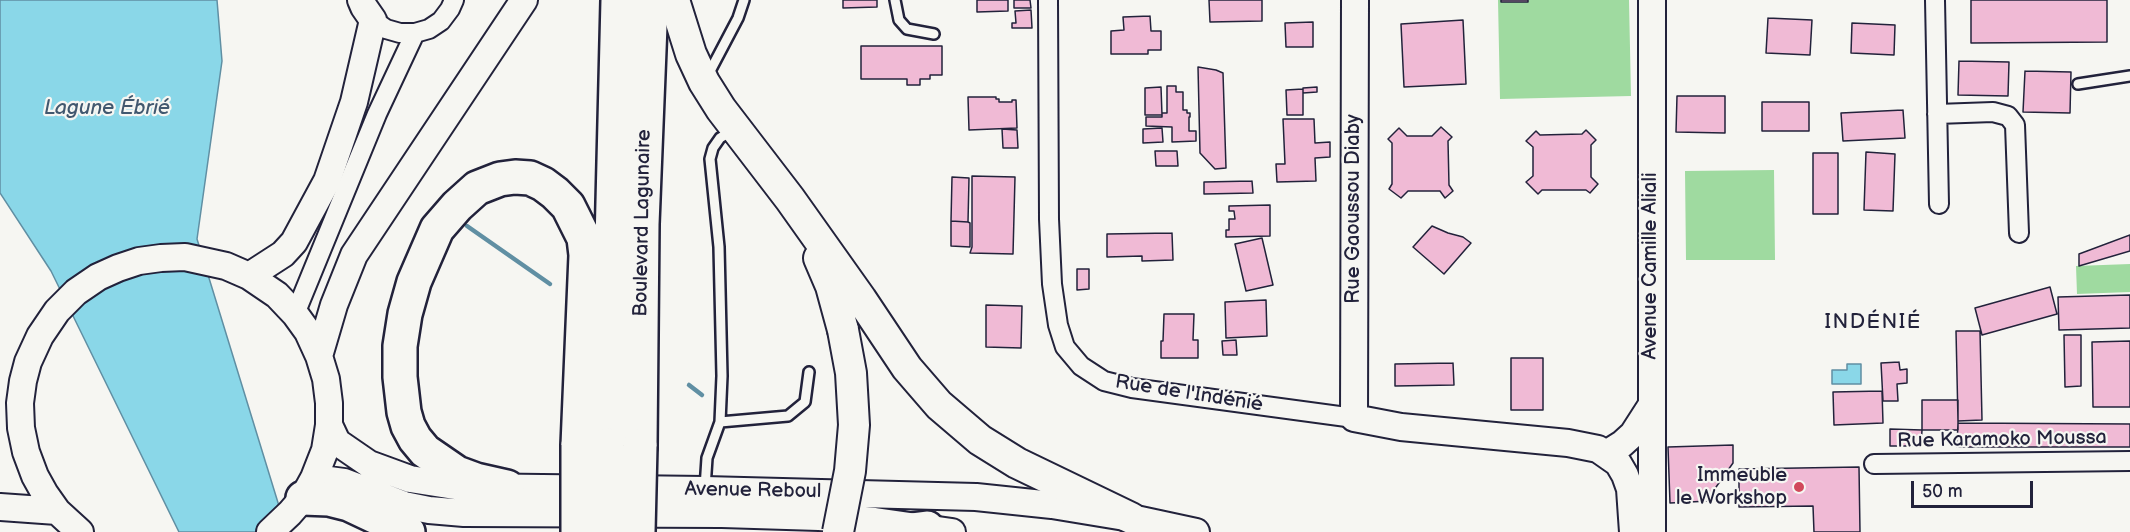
<!DOCTYPE html>
<meta charset="utf-8">
<style>
body{margin:0}
#map{position:relative;width:2130px;height:532px;overflow:hidden;background:#f6f6f2;font-family:"Balsamiq Sans",sans-serif}
canvas{display:block}
.scale{position:absolute;left:1911px;top:481px;width:122px;height:27px;box-sizing:border-box;border:3px solid #22223b;border-top:0;padding-left:8px;font-size:18px;line-height:21px;white-space:nowrap;color:#22223b;-webkit-text-stroke:4px #f6f6f2;paint-order:stroke}
</style>
<div id="map">
<canvas width="2130" height="532"></canvas>
<div class="scale">50 m</div>
</div>
<script>
const c = document.querySelector('canvas').getContext('2d');
c.lineJoin = 'round';
function paint(path, color) {
  c.fillStyle = color;
  c.fill(path, 'evenodd');
}
function toPath(rows) {
  const path = new Path2D();
  for (const r of rows) {
    path.moveTo(r[0], r[1]);
    for (let i = 2; i < r.length; i += 2) path.lineTo(r[i], r[i + 1]);
  }
  return path;
}
function strokePath(path, color, width, dash) {
  c.strokeStyle = color;
  c.lineWidth = width;
  c.lineCap = dash ? 'butt' : 'round';
  c.setLineDash(dash || []);
  c.stroke(path);
}
function label(font, color, halo, rows, align = 'center') {
  c.font = font + ' "Balsamiq Sans",sans-serif';
  c.lineWidth = 4.5;
  c.setLineDash([]);
  c.textBaseline = 'middle';
  c.strokeStyle = halo;
  c.fillStyle = color;
  for (const [text, x, y, turn = 0] of rows) {
    c.save();
    c.translate(x, y);
    c.rotate((+turn || 0) * Math.PI / 180);
    c.textAlign = isNaN(turn) ? turn : align;
    if (halo) c.strokeText(text, 0, 0);
    c.fillText(text, 0, 0);
    c.restore();
  }
}
paint(toPath([
 [1498,0,1629,0,1631,96,1500,99],
 [1774,170,1775,260,1686,260,1685,171],
 [2130,264,2130,292,2077,294,2076,266]
]), '#9fdaa0');
const water = toPath([
 [0,0,217,0,222,61,197,239,287,532,179,532,51,271,0,193,0,0],
 [1847,364,1861,364,1861,384,1832,384,1832,370,1847,370,1847,364]
]);
paint(water, '#8ad7e8');
strokePath(water, '#608fa3', 1.5);
strokePath(toPath([
 [467,226,550,284],
 [689,385,702,395]
]), '#608fa3', 4.5);
const building = toPath([
 [843,0,877,0,877,7,843,8,843,0],
 [977,0,1008,0,1008,11,977,12,977,0],
 [1014,0,1030,0,1031,8,1014,8,1014,0],
 [1209,0,1262,0,1262,21,1210,22,1209,0],
 [1501,0,1528,0,1528,2,1501,2,1501,0],
 [1971,0,2107,0,2107,42,1971,43,1971,0],
 [1031,10,1032,28,1012,28,1012,23,1016,23,1015,11,1031,10],
 [1150,16,1151,31,1161,31,1161,50,1148,50,1148,54,1111,54,1111,31,1124,30,1123,17,1150,16],
 [1768,18,1812,20,1810,55,1766,53,1768,18],
 [1463,20,1466,84,1404,87,1401,24,1463,20],
 [1313,22,1313,47,1286,47,1285,23,1313,22],
 [1852,23,1895,25,1894,55,1851,53,1852,23],
 [861,46,942,46,942,75,930,75,930,79,920,79,920,85,907,85,907,79,861,79,861,46],
 [1959,61,2009,62,2008,96,1958,95,1959,61],
 [1198,67,1216,70,1223,73,1226,168,1215,169,1200,153,1198,67],
 [2025,71,2071,72,2070,113,2023,112,2025,71],
 [1167,86,1176,86,1176,92,1183,92,1183,110,1187,110,1187,113,1190,113,1190,117,1189,117,1189,131,1196,131,1196,141,1172,142,1172,127,1146,126,1146,117,1162,117,1162,113,1167,113,1167,86],
 [1161,87,1162,115,1145,115,1145,88,1161,87],
 [1317,87,1317,92,1303,93,1303,88,1317,87],
 [1303,89,1303,115,1287,115,1286,90,1303,89],
 [1677,96,1725,96,1725,133,1676,132,1677,96],
 [968,97,996,97,996,99,999,99,999,102,1012,102,1012,100,1016,100,1017,128,969,130,968,97],
 [1762,102,1809,102,1809,131,1762,131,1762,102],
 [1903,110,1905,138,1843,141,1841,113,1903,110],
 [1283,119,1314,119,1315,143,1330,142,1330,157,1315,158,1316,181,1277,182,1276,164,1285,164,1283,119],
 [1441,127,1452,137,1448,141,1449,185,1453,191,1445,198,1440,191,1408,191,1401,198,1389,189,1392,184,1392,143,1388,139,1399,128,1407,136,1432,136,1441,127],
 [1162,128,1163,142,1143,143,1143,129,1162,128],
 [1002,129,1017,130,1018,148,1003,148,1002,129],
 [1586,130,1596,140,1591,145,1591,177,1598,184,1590,193,1586,190,1542,190,1538,194,1526,182,1533,176,1533,147,1526,141,1536,131,1540,135,1582,134,1586,130],
 [1155,151,1177,151,1178,166,1156,166,1155,151],
 [1866,152,1895,154,1893,211,1864,210,1866,152],
 [1813,153,1838,153,1838,214,1813,214,1813,153],
 [972,176,1015,177,1013,254,970,253,972,247,972,176],
 [952,177,969,178,968,222,951,221,952,177],
 [1252,181,1253,193,1204,194,1204,182,1252,181],
 [1270,205,1270,236,1226,237,1226,230,1229,230,1229,219,1235,219,1234,211,1229,211,1229,206,1270,205],
 [951,221,968,222,970,223,970,247,951,246,951,221],
 [1432,226,1448,233,1463,237,1471,243,1444,274,1413,247,1432,226],
 [1172,233,1173,260,1142,261,1142,256,1107,257,1107,234,1172,233],
 [2130,235,2130,251,2079,266,2079,254,2130,235],
 [1262,238,1273,285,1246,291,1235,244,1262,238],
 [1077,269,1089,269,1089,289,1077,290,1077,269],
 [2050,287,2057,314,1982,335,1975,308,2050,287],
 [2130,295,2130,328,2059,330,2058,297,2130,295],
 [1266,300,1267,336,1226,338,1225,302,1266,300],
 [986,305,1022,306,1021,348,986,347,986,305],
 [1164,314,1194,314,1193,340,1198,340,1198,358,1161,358,1161,341,1163,341,1164,314],
 [1956,331,1980,331,1982,420,1958,421,1956,331],
 [2064,335,2081,335,2081,386,2065,387,2064,335],
 [1236,340,1237,355,1223,355,1222,341,1236,340],
 [2130,341,2130,407,2093,407,2092,342,2130,341],
 [1511,358,1543,358,1543,410,1511,410,1511,358],
 [1899,362,1900,370,1907,369,1907,383,1897,384,1898,401,1883,401,1881,363,1899,362],
 [1453,363,1454,385,1395,386,1395,364,1453,363],
 [1882,391,1883,423,1834,425,1833,392,1882,391],
 [1922,400,1958,400,1958,430,1922,430,1922,400],
 [1958,423,2130,424,2130,447,1957,447,1958,423],
 [1890,429,1922,430,1921,446,1890,446,1890,429],
 [1733,445,1733,463,1709,497,1709,501,1670,503,1668,447,1733,445],
 [1859,467,1860,532,1814,532,1813,506,1739,507,1739,469,1859,467]
]);
paint(building, '#f0bad5');
strokePath(building, '#22223b', 1.5);
const service = toPath([
 [895,0,899,20,907,29,934,34],
 [708,75,738,18,744,0],
 [2078,84,2130,76],
 [720,422,788,416,805,402,809,372],
 [705,488,707,458,720,422,722,376,719,247,710,159,713,148,720,138,733,130]
]);
const minor = toPath([
 [1048,0,1049,219,1052,284,1058,325,1065,347,1081,366,1104,381,1132,388,1354,418],
 [1935,0,1939,204],
 [373,20,386,29,400,33,415,33,429,29,441,21,450,9,454,0],
 [1937,114,1993,112,2008,116,2015,125,2019,233],
 [295,314,377,114,415,33],
 [1874,464,2130,461]
]);
const secondary = toPath([
 [1355,0,1354,418,1401,427,1568,443,1598,449,1618,463,1625,475,1630,489,1633,532],
 [1652,0,1652,532],
 [249,276,283,254,294,242,327,181,354,102,373,20,364,7,361,0],
 [319,356,334,305,354,255,524,0],
 [329,425,337,442,369,464,410,479,461,487,705,490,976,497,1052,505,1131,518,1196,532],
 [1606,454,1622,444,1633,434,1651,406],
 [314,478,344,482,404,505,429,510,464,513,722,514,819,517,875,521,952,532],
 [0,507,57,511],
 [80,532,57,511,45,494,35,476,26,452,21,428,20,403,23,381,28,362,40,336,57,311,76,292,98,277,118,268,139,261,161,258,185,257,226,266,249,276,277,295,295,314,308,332,319,356,326,379,329,403,329,425,325,450,314,478,303,498,290,513,270,532]
]);
const trunk = toPath([
 [674,0,691,54,704,82,721,109,790,199,861,299,907,368,939,405,980,440,1017,463,1131,518],
 [819,258,831,286,843,330]
]);
const motorway = toPath([
 [607,445,618,0],
 [640,446,642,224,651,0],
 [507,487,476,480,457,473,425,451,415,439,408,426,404,412,400,377,400,346,405,314,414,282,437,229,457,206,477,188,500,179,515,177,530,178,543,184,555,193,568,206,584,238,586,255,578,445],
 [303,498,329,499,349,504,408,532],
 [895,532,927,528]
]);
strokePath(service, '#22223b', 14);
strokePath(minor, '#22223b', 22);
strokePath(secondary, '#22223b', 30);
strokePath(trunk, '#22223b', 34);
strokePath(motorway, '#22223b', 38);
strokePath(service, '#f6f6f2', 9);
strokePath(minor, '#f6f6f2', 18);
strokePath(secondary, '#f6f6f2', 26);
strokePath(trunk, '#f6f6f2', 30);
strokePath(motorway, '#f6f6f2', 33);
const trunkBridge = toPath([
 [838,532,850,471,854,425,851,373,843,330]
]);
const motorwayBridge = toPath([
 [578,532,578,445],
 [606,532,607,445],
 [638,532,640,446]
]);
strokePath(trunkBridge, '#22223b', 34, []);
strokePath(motorwayBridge, '#22223b', 38, []);
strokePath(trunkBridge, '#f6f6f2', 30);
strokePath(motorwayBridge, '#f6f6f2', 33);
for (const [x, y, r, color] of [
 [1799,487,6,"#d1495b"]
]) {
  const dot = new Path2D();
  dot.arc(x, y, r, 0, 2 * Math.PI);
  c.fillStyle = color;
  c.fill(dot);
  strokePath(dot, '#f6f6f2', 2);
}
label('20px', '#22223b', '#f6f6f2', [
 ["Rue Gaoussou Diaby",1354,209,-90],
 ["Boulevard Lagunaire",643,223,-89],
 ["Avenue Camille Aliali",1651,266,-90],
 ["Rue de l'Indénié",1189,394,9],
 ["Rue Karamoko Moussa",2002,440,-1],
 ["Avenue Reboul",753,491,1]
]);
label('20px', '#22223b', '#f6f6f2', [
 ["Immeuble",1787,476],
 ["le Workshop",1787,499]
], 'right');
label('italic 21px', '#41586f', '#f6f6f2', [
 ["Lagune Ébrié",107,109]
]);
c.letterSpacing = '1.5px';
label('21px', '#22223b', '#f6f6f2', [
 ["INDÉNIÉ",1873,323]
]);
c.letterSpacing = '0px';
</script>
